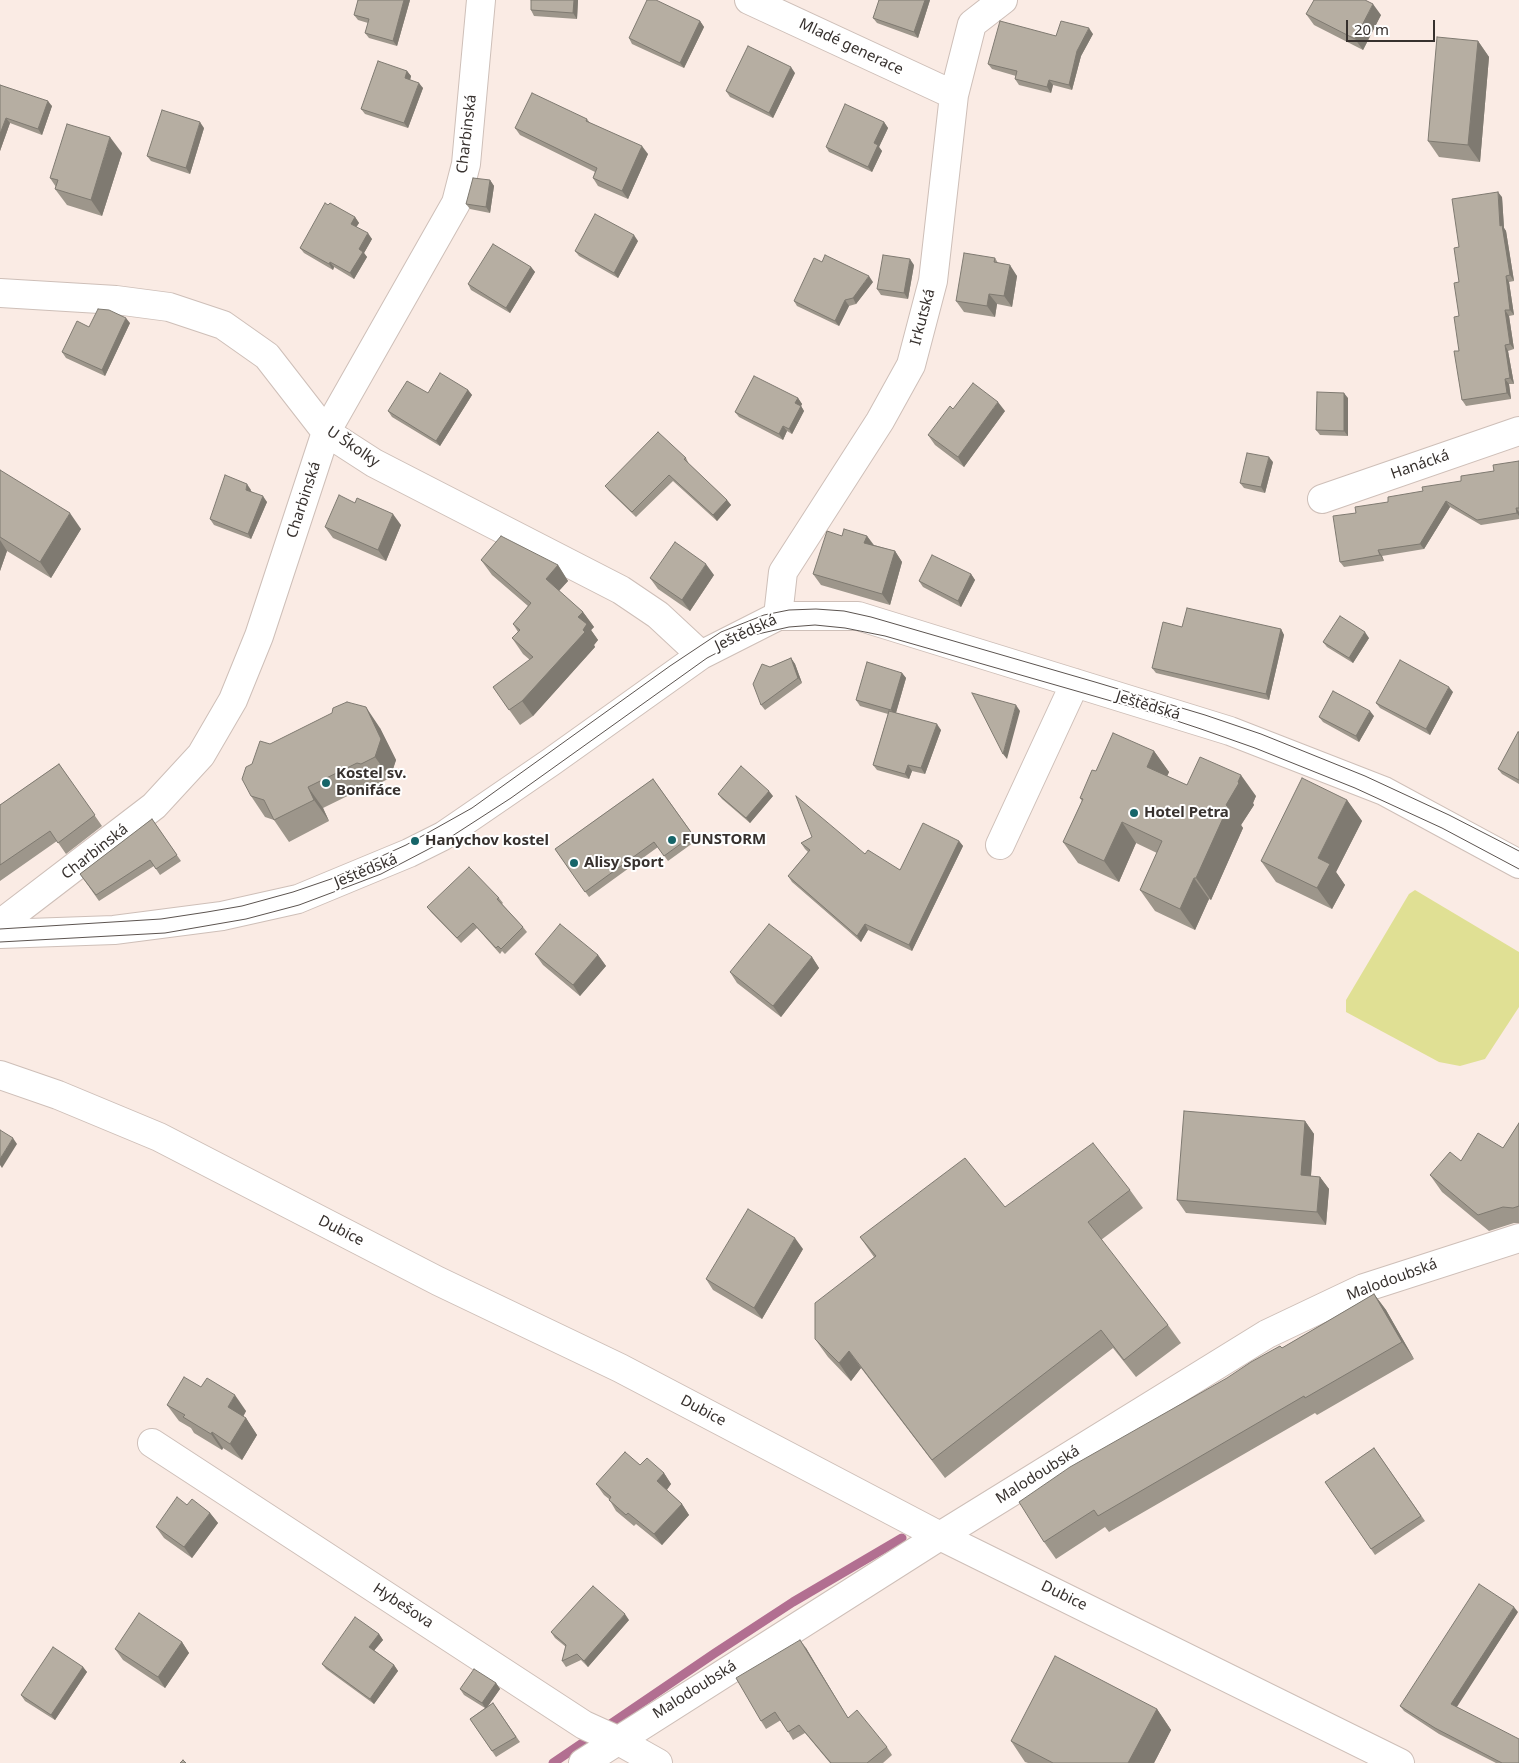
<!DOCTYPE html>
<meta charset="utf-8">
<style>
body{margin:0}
#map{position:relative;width:1519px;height:1763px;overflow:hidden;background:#faebe4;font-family:"Noto Sans",sans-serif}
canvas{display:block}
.scale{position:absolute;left:1346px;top:20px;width:89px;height:22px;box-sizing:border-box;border:2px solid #37312e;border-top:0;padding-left:6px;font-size:15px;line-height:18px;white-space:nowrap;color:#37312e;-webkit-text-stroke:4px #fff;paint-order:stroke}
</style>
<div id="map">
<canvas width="1519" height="1763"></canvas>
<div class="scale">20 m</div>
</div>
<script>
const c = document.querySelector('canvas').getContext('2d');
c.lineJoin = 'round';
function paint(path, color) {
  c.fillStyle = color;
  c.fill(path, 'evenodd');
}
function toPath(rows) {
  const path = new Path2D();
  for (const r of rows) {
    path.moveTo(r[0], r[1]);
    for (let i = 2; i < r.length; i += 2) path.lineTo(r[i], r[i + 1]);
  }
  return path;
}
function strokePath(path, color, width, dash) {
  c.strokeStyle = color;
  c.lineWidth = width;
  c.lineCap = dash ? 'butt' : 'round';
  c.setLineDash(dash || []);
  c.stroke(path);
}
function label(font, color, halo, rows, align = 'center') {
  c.font = font + ' "Noto Sans",sans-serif';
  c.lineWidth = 4;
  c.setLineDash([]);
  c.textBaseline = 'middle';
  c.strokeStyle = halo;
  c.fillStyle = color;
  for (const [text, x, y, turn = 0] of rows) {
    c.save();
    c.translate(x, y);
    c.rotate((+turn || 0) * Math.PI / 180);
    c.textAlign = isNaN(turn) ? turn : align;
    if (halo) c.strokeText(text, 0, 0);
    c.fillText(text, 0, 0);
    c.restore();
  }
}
paint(toPath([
 [1415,890,1519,952,1519,1007,1485,1059,1460,1066,1439,1062,1346,1012,1346,1000,1409,894]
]), '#e0e094');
strokePath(toPath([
 [553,1763,715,1653,793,1602,902,1538]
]), '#b26f91', 9);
const minor = toPath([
 [749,0,954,95],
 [0,293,116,300,169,307,223,325,267,356,326,432,374,463,621,590,658,615,701,655],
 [1322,499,1519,431],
 [778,616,783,572,880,421,911,365,933,281,954,95,972,24,1003,0],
 [1000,845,1075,683],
 [0,924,154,806,201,755,233,700,259,636,326,432,456,203,466,164,481,0],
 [0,934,114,930,222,916,298,899,409,853,443,836,551,762,701,655,778,616,858,616,1230,731,1384,791,1519,864],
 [152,1443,584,1725,617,1740,658,1763],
 [583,1763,940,1536,1267,1334,1364,1288,1519,1238]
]);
const tertiary = toPath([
 [0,1075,58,1095,159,1137,438,1281,620,1368,940,1536,1400,1763]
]);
strokePath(minor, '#cebfb8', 30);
strokePath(tertiary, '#cebfb8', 30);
strokePath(minor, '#fff', 28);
strokePath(tertiary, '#fff', 28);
strokePath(toPath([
 [0,929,161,919,207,912,242,906,293,892,331,879,406,845,472,808,670,666,721,632,764,615,789,610,816,609,844,611,871,617,1095,682,1205,715,1261,734,1365,776,1449,815,1519,851],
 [0,942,165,933,246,919,299,905,339,890,381,874,446,840,511,798,707,658,749,636,789,627,815,625,845,628,885,636,1153,713,1201,729,1255,748,1355,788,1442,828,1519,869]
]), '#5c5450', 1);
paint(toPath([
 [410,0,397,46,369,38,365,33,368,23,358,20,354,15],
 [578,0,577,19,534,16,531,10],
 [930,0,918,38,877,23,873,18],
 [1306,14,1381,15,1363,50,1314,25],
 [700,21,704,27,684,68,632,44,629,38],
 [1093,34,1081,56,1072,90,1053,85,1051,93,1019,85,1015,79,1016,76,992,69,988,64,1056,36],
 [1478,41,1489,57,1480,162,1439,157,1428,141],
 [407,71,411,76,410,80,423,88,408,128,365,114,361,109],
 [795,73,773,118,730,97,726,91],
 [0,85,52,106,42,135,10,123,0,151],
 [587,119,590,123,648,154,628,199,598,186,593,178,595,172,520,135,515,128],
 [884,122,888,128,879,147,882,151,872,172,829,152,826,147],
 [204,128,190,174,151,161,147,156],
 [122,153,102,216,67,205,55,189,56,187,50,178],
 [490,180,494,186,490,213,470,209,466,204],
 [1502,197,1504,228,1506,231,1514,281,1509,282,1514,315,1509,316,1514,349,1508,351,1514,384,1509,384,1511,399,1466,406,1462,400,1459,351,1459,247],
 [355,217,359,223,356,227,372,239,364,253,367,257,354,279,334,267,333,270,304,253,300,248],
 [638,241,618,278,579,256,575,251],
 [995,258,998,263,1017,276,1012,307,997,304,995,317,964,312,956,301],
 [914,265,908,299,881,295,877,289],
 [531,267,535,272,510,313,471,290,468,284],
 [873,282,856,304,849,306,839,326,797,306,794,301],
 [130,323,105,376,66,358,62,352,89,327],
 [468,390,472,395,440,446,392,417,388,411,428,393],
 [798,398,802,404,801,406,804,411,792,434,787,431,783,440,739,417,735,412],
 [1348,398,1348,436,1320,435,1316,430],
 [953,409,1005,411,964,467,935,445,928,435],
 [686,458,689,464,727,500,731,505,717,521,673,481,636,517,609,491,605,486],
 [1519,461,1519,519,1481,525,1450,507,1424,549,1382,556,1384,561,1344,567,1340,562,1356,513,1423,491,1461,481,1494,471],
 [1273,462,1265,493,1244,488,1240,483],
 [0,470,81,529,51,578,7,551,0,571],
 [251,490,251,491,267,502,251,539,214,525,210,519],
 [355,503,401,525,386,561,333,538,325,527],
 [842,536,867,536,874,545,895,551,902,562,890,605,821,585,813,574],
 [481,560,558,565,568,581,559,591,583,612,594,627,591,630,598,640,594,645,595,647,533,716,520,725,493,687,530,660,523,654,512,638,518,632,513,624,528,606,492,575],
 [971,574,975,580,961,607,923,587,919,581],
 [714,575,690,611,658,589,650,578],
 [1281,629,1284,635,1269,700,1156,673,1152,668],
 [1369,638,1353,663,1327,647,1323,642],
 [791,658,795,664,802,683,765,710,761,705,770,667],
 [902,673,906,678,896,713,941,730,925,774,912,771,909,779,877,770,873,765,888,714,860,706,856,700],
 [1453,692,1430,735,1380,708,1376,703],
 [1374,716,1359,742,1323,722,1319,717],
 [380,728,396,760,390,778,376,785,372,784,323,808,329,821,289,842,274,820,265,817,251,796,252,764,270,744],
 [1519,732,1519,784,1502,774,1498,769],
 [1154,751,1169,772,1167,776,1187,785,1256,796,1253,803,1254,805,1241,825,1243,828,1211,900,1209,899,1195,930,1155,911,1140,890,1157,853,1136,843,1119,882,1078,863,1063,842,1082,801,1080,798,1096,771],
 [59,764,102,826,66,854,57,841,0,881,0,805],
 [653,779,697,840,668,861,658,847,589,897,555,849],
 [718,794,773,796,750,823,722,799],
 [1347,800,1362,821,1336,872,1345,885,1332,909,1276,882,1261,861],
 [152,819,181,861,160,875,154,866,99,901,80,874],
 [959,841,963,846,912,951,868,930,861,942,792,882,788,876,808,852,805,849,801,843,865,854,900,870],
 [499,898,503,903,502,904,523,927,527,932,505,954,502,951,500,954,477,928,461,943,431,912,427,907],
 [535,954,598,955,606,966,580,996,543,965],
 [812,957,819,968,781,1017,737,983,730,972],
 [1305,1121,1314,1134,1311,1176,1320,1177,1329,1189,1326,1225,1186,1213,1177,1200],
 [1519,1123,1519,1223,1514,1223,1489,1231,1442,1192,1430,1175,1461,1161,1503,1148],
 [1130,1190,1143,1208,1101,1240,1168,1325,1181,1343,1136,1377,1113,1348,945,1478,861,1368,851,1381,828,1357,815,1339,874,1257,860,1237,1005,1207],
 [803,1249,762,1319,713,1290,706,1279],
 [1374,1294,1386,1310,1414,1359,1317,1415,1315,1413,1109,1532,1105,1527,1056,1559,1044,1542,1282,1348],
 [201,1387,246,1411,243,1417,246,1418,257,1435,242,1460,223,1448,222,1450,194,1433,191,1428,179,1421,167,1405],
 [1374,1448,1425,1521,1375,1555,1325,1482],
 [640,1465,664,1473,671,1484,667,1490,682,1504,689,1515,662,1545,636,1524,634,1526,616,1511,609,1499,604,1495,596,1484],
 [187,1505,210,1513,218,1523,192,1558,164,1538,156,1527],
 [1518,1612,1456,1707,1519,1763,1496,1763,1439,1734,1404,1711,1400,1706],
 [629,1620,588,1667,581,1660,566,1667,562,1661,566,1647,555,1638,551,1632],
 [379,1634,383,1640,374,1650,394,1665,398,1671,374,1704,326,1669,322,1664],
 [182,1642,189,1653,165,1688,123,1660,115,1649],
 [806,1648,848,1718,887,1747,892,1755,883,1763,830,1763,805,1733,793,1740,781,1720,766,1729,761,1721],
 [83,1667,87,1672,55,1720,25,1701,21,1695],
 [496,1683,500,1689,487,1707,493,1703,520,1742,496,1757,470,1719,485,1708,464,1695,460,1689],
 [1157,1709,1171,1730,1154,1763,1028,1763,1025,1762,1011,1741]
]), '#9d968b');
paint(toPath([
 [404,0,410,0,397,46,393,41],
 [574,0,578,0,577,19,573,13],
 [925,0,930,0,918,38,914,32],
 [1373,4,1381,15,1363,50,1355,39],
 [700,21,704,27,684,68,680,63],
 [1089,28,1093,34,1081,56,1072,90,1069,85,1077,51],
 [1478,41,1489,57,1480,162,1468,145],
 [791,67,795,73,773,118,769,113],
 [407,71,411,76,409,84,405,78],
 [1049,80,1053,85,1051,93,1047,87],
 [419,83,423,88,408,128,404,123],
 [48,101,52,106,42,135,38,129],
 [6,118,10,123,0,151,0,134],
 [200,122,204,128,190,174,186,168],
 [884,122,888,128,879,147,882,151,872,172,868,167,874,143],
 [110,137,122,153,102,216,91,200],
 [642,146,648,154,628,199,622,191],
 [490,180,494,186,490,213,486,207],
 [1498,192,1502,197,1504,228,1506,231,1514,281,1510,275,1500,226],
 [355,217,359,223,355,229,351,224],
 [368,233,372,239,364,253,367,257,354,279,350,273,359,249],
 [634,235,638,241,618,278,614,273],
 [910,259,914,265,908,299,904,293],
 [330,262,334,267,333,270,329,264],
 [1010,265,1017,276,1012,307,1004,296],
 [531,267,535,272,510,313,506,308],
 [869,276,873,282,856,304,853,298],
 [1506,276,1509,282,1514,315,1510,310],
 [989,294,997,304,995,317,987,306],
 [845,300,849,306,839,326,835,321],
 [1505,310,1509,316,1514,349,1510,344],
 [126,318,130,323,105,376,102,370],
 [1505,345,1508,351,1514,384,1510,378],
 [1505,379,1509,384,1511,399,1507,393],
 [468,390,472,395,440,446,436,441],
 [1344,393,1348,398,1348,436,1344,431],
 [798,398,802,404,801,406,804,411,792,434,789,429,795,403],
 [998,402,1005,411,964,467,958,457],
 [783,426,787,431,783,440,779,434],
 [1269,457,1273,462,1265,493,1261,487],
 [247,484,251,490,249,495,246,490],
 [263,496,267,502,251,539,248,534],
 [727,500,731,505,717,521,713,515],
 [1446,501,1450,507,1424,549,1420,544],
 [1516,508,1519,512,1519,516,1517,513],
 [70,513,81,529,51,578,40,562],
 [393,514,401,525,386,561,378,550],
 [867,536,874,546,864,543],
 [0,540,7,551,0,571],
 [1378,550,1382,556,1384,561,1380,555],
 [895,551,902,562,890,605,882,594],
 [706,564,714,575,690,611,682,600],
 [558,565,568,581,556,594,546,579],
 [971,574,975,580,961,607,958,601],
 [583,612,594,627,591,630,598,640,594,645,595,647,533,716,522,701,583,630,578,617],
 [1281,629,1284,635,1269,700,1266,694],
 [1365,632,1369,638,1353,663,1349,658],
 [791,658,795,664,802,683,798,678],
 [902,673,906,678,895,716,891,710],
 [1449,687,1453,692,1430,735,1426,729],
 [1016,705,1020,711,1007,759,1003,754],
 [366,707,380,728,396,760,390,778,375,757],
 [1370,711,1374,716,1359,742,1356,736],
 [937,724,941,730,925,774,921,768],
 [1154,751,1169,772,1162,788,1147,767],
 [908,765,912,771,909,779,905,774],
 [1241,775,1256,796,1253,803,1254,805,1241,825,1243,828,1211,900,1196,878,1226,805],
 [308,787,323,808,329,821,314,800],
 [769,791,773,796,750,823,746,818],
 [1347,800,1362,821,1336,872,1345,885,1332,909,1317,888,1318,858],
 [1122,822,1136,843,1119,882,1104,861],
 [959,841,963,846,912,951,909,945],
 [1194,878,1209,899,1195,930,1180,909],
 [865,924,868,930,861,942,857,936],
 [598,955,606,966,580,996,573,985],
 [812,957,819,968,781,1017,773,1006],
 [1305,1121,1314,1134,1310,1188,1301,1175],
 [13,1138,17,1144,2,1168,0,1165,0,1159],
 [1320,1177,1329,1189,1326,1225,1317,1212],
 [795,1238,803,1249,762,1319,754,1308],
 [1374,1294,1386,1310,1414,1359,1402,1342],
 [849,1351,861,1368,851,1381,839,1363],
 [235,1395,246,1411,239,1424,228,1407],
 [246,1418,257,1435,242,1460,230,1444],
 [212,1432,223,1448,222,1450,211,1434],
 [664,1473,671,1484,665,1492,657,1481],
 [682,1504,689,1515,662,1545,654,1534],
 [210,1513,218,1523,192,1558,184,1547],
 [1514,1607,1518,1612,1455,1710,1451,1704],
 [625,1614,629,1620,588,1667,584,1661],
 [379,1634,383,1640,373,1652,369,1647],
 [800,1640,806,1648,853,1727,848,1718],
 [182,1642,189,1653,165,1688,158,1677],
 [394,1665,398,1671,374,1704,370,1699],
 [83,1667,87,1672,55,1720,51,1715],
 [496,1683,500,1689,486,1709,482,1703],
 [1157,1709,1171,1730,1154,1763,1128,1763]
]), '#7f7a71');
const building = toPath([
 [358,0,404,0,393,41,365,33,369,19,354,15,358,0],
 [531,0,574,0,573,13,531,10,531,0],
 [647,0,656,0,700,21,680,63,629,38,647,0],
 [879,0,925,0,914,32,873,18,879,0],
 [1314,0,1365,0,1373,4,1355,39,1306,14,1314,0],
 [1000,21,1056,36,1061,21,1089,28,1077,51,1069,85,1049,80,1047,87,1015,79,1017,71,988,64,1000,21],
 [1437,37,1478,41,1468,145,1428,141,1437,37],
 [748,46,791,67,769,113,726,91,748,46],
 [378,61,407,71,405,78,419,83,404,123,361,109,378,61],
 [0,85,48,101,38,129,6,118,0,134,0,85],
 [532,93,587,119,586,121,642,146,622,191,593,178,597,168,515,128,532,93],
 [845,104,884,122,874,143,878,145,868,167,826,147,845,104],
 [162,110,200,122,186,168,147,156,162,110],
 [67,124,110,137,91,200,55,189,58,180,50,178,67,124],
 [473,178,490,180,486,207,466,204,473,178],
 [1498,192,1500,226,1502,225,1510,275,1506,276,1510,310,1505,310,1510,344,1505,345,1510,378,1505,379,1507,393,1462,400,1454,351,1459,351,1454,317,1459,316,1454,283,1459,282,1454,248,1459,247,1452,199,1498,192],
 [325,203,328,205,330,203,355,217,351,224,368,233,359,249,363,252,350,273,330,262,329,264,300,248,325,203],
 [595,214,634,235,614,273,575,251,595,214],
 [493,244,531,267,506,308,468,284,493,244],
 [964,253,995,258,994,262,1010,265,1004,296,989,294,987,306,956,301,964,253],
 [825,255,869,276,853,298,845,300,835,321,794,301,814,258,822,262,825,255],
 [883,255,910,259,904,293,877,289,883,255],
 [98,309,109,310,126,318,102,370,62,352,77,321,89,327,98,309],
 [440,373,468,390,436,441,388,411,407,381,428,393,440,373],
 [754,376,798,398,795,403,801,406,789,429,783,426,779,434,735,412,754,376],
 [973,383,998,402,958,457,928,435,950,406,953,409,973,383],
 [1317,392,1344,393,1344,431,1316,430,1317,392],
 [658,432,686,458,684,459,727,500,713,515,669,475,632,512,605,486,658,432],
 [1247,453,1269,457,1261,487,1240,483,1247,453],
 [1519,461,1519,508,1516,508,1517,513,1477,520,1446,501,1420,544,1378,550,1380,555,1340,562,1333,516,1356,513,1355,507,1388,502,1388,497,1423,491,1422,487,1461,481,1461,476,1494,471,1493,465,1519,461],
 [0,470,70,513,40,562,0,537,0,470],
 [225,475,247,484,246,490,263,496,248,534,210,519,225,475],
 [339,495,355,503,357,498,393,514,378,550,325,527,339,495],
 [844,529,867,536,864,543,895,551,882,594,813,574,827,531,842,536,844,529],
 [501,536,558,565,546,579,583,612,578,617,587,624,583,630,585,632,522,701,509,710,493,687,533,657,512,638,520,630,513,624,531,603,481,560,501,536],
 [675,542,706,564,682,600,650,578,675,542],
 [932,555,971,574,958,601,919,581,932,555],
 [1187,608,1281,629,1266,694,1152,668,1163,622,1182,627,1187,608],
 [1340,616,1365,632,1349,658,1323,642,1340,616],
 [791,658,798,678,761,705,753,684,762,664,770,667,791,658],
 [1400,660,1449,687,1426,729,1376,703,1400,660],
 [867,662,902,673,891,710,856,700,867,662],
 [1333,691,1370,711,1356,736,1319,717,1333,691],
 [972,693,1016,705,1003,754,972,693],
 [347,702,366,707,381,739,375,757,361,764,357,763,308,787,314,800,274,820,264,800,251,796,242,779,246,767,252,764,260,741,270,744,332,713,333,708,347,702],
 [889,711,937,724,921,768,908,765,905,774,873,765,889,711],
 [1518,732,1519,732,1519,780,1498,769,1518,732],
 [1113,733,1154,751,1147,767,1187,785,1200,757,1241,775,1238,782,1239,783,1226,805,1228,807,1196,878,1194,878,1180,909,1140,890,1162,841,1122,822,1104,861,1063,842,1083,799,1080,798,1092,770,1096,771,1113,733],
 [59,764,95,815,58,843,50,831,0,865,0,805,59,764],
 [741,766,769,791,746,818,718,794,741,766],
 [1302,778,1347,800,1318,858,1330,864,1317,888,1261,861,1302,778],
 [653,779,693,835,664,856,654,842,585,892,555,849,653,779],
 [796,796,865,854,868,850,900,870,923,823,959,841,909,945,865,924,857,936,788,876,810,850,801,843,812,837,796,796],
 [152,819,177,855,156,869,150,860,96,895,80,874,152,819],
 [469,867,499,898,497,899,523,927,501,949,498,946,496,948,473,923,457,938,427,907,469,867],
 [560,924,598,955,573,985,535,954,560,924],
 [769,924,812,957,773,1006,730,972,769,924],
 [1184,1111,1305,1121,1301,1175,1320,1177,1317,1212,1177,1200,1184,1111],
 [1519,1123,1519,1206,1513,1208,1503,1207,1478,1215,1430,1175,1450,1152,1461,1161,1478,1133,1503,1148,1519,1123],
 [0,1130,13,1138,0,1159,0,1130],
 [1093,1143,1130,1190,1088,1222,1168,1325,1124,1360,1101,1330,932,1460,849,1351,839,1363,815,1339,815,1303,876,1256,860,1237,965,1158,1005,1207,1093,1143],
 [748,1209,795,1238,754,1308,706,1279,748,1209],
 [1374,1294,1402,1342,1305,1398,1304,1396,1098,1516,1094,1510,1044,1542,1019,1502,1070,1467,1227,1378,1251,1362,1280,1346,1282,1348,1374,1294],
 [184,1377,201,1387,207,1378,235,1395,228,1407,246,1418,230,1444,212,1432,211,1434,183,1417,185,1415,167,1405,184,1377],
 [1374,1448,1421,1516,1371,1549,1325,1482,1374,1448],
 [625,1452,640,1465,647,1458,664,1473,657,1481,682,1504,654,1534,628,1513,626,1515,609,1500,611,1497,596,1484,625,1452],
 [177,1497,187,1505,192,1499,210,1513,184,1547,156,1527,177,1497],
 [1479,1584,1514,1607,1451,1704,1519,1739,1519,1763,1502,1763,1435,1728,1400,1706,1479,1584],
 [593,1586,625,1614,584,1661,577,1654,562,1661,566,1645,551,1632,593,1586],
 [139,1613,182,1642,158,1677,115,1649,139,1613],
 [355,1617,379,1634,369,1647,394,1665,370,1699,322,1664,355,1617],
 [800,1640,848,1718,857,1710,887,1747,867,1763,831,1763,799,1725,788,1732,775,1712,761,1721,736,1678,800,1640],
 [53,1647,83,1667,51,1715,21,1695,53,1647],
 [1055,1656,1157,1709,1128,1763,1053,1763,1011,1741,1055,1656],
 [474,1669,496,1683,482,1703,460,1689,474,1669],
 [493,1703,516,1737,492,1751,470,1719,493,1703],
 [183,1760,186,1763,180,1763,183,1760]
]);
paint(building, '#b6aea2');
strokePath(building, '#7f7a71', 1);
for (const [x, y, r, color] of [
 [326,783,5,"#166569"],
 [1134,813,5,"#166569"],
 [672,840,5,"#166569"],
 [415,841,5,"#166569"],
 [574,863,5,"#166569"]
]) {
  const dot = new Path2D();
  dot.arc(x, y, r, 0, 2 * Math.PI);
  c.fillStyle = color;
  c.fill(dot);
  strokePath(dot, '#fff', 2);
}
label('15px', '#37312e', '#fff', [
 ["Mladé generace",851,47,25],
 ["Charbinská",467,134,-83],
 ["Irkutská",923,317,-75],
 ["U Školky",353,447,34],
 ["Hanácká",1420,465,-19],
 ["Charbinská",304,500,-72],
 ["Ještědská",746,633,-25],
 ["Ještědská",1148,706,17],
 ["Charbinská",95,852,-38],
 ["Ještědská",366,871,-22],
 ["Dubice",341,1231,27],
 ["Malodoubská",1392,1280,-20],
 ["Dubice",703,1411,28],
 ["Malodoubská",1038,1475,-32],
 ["Dubice",1064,1596,26],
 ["Hybešova",403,1606,33],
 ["Malodoubská",695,1690,-32]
]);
label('bold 15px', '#37312e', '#fff', [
 ["Kostel sv.",336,774],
 ["Bonifáce",336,791],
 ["Hotel Petra",1144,813],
 ["FUNSTORM",682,840],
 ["Hanychov kostel",425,841],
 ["Alisy Sport",584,863]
], 'left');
</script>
